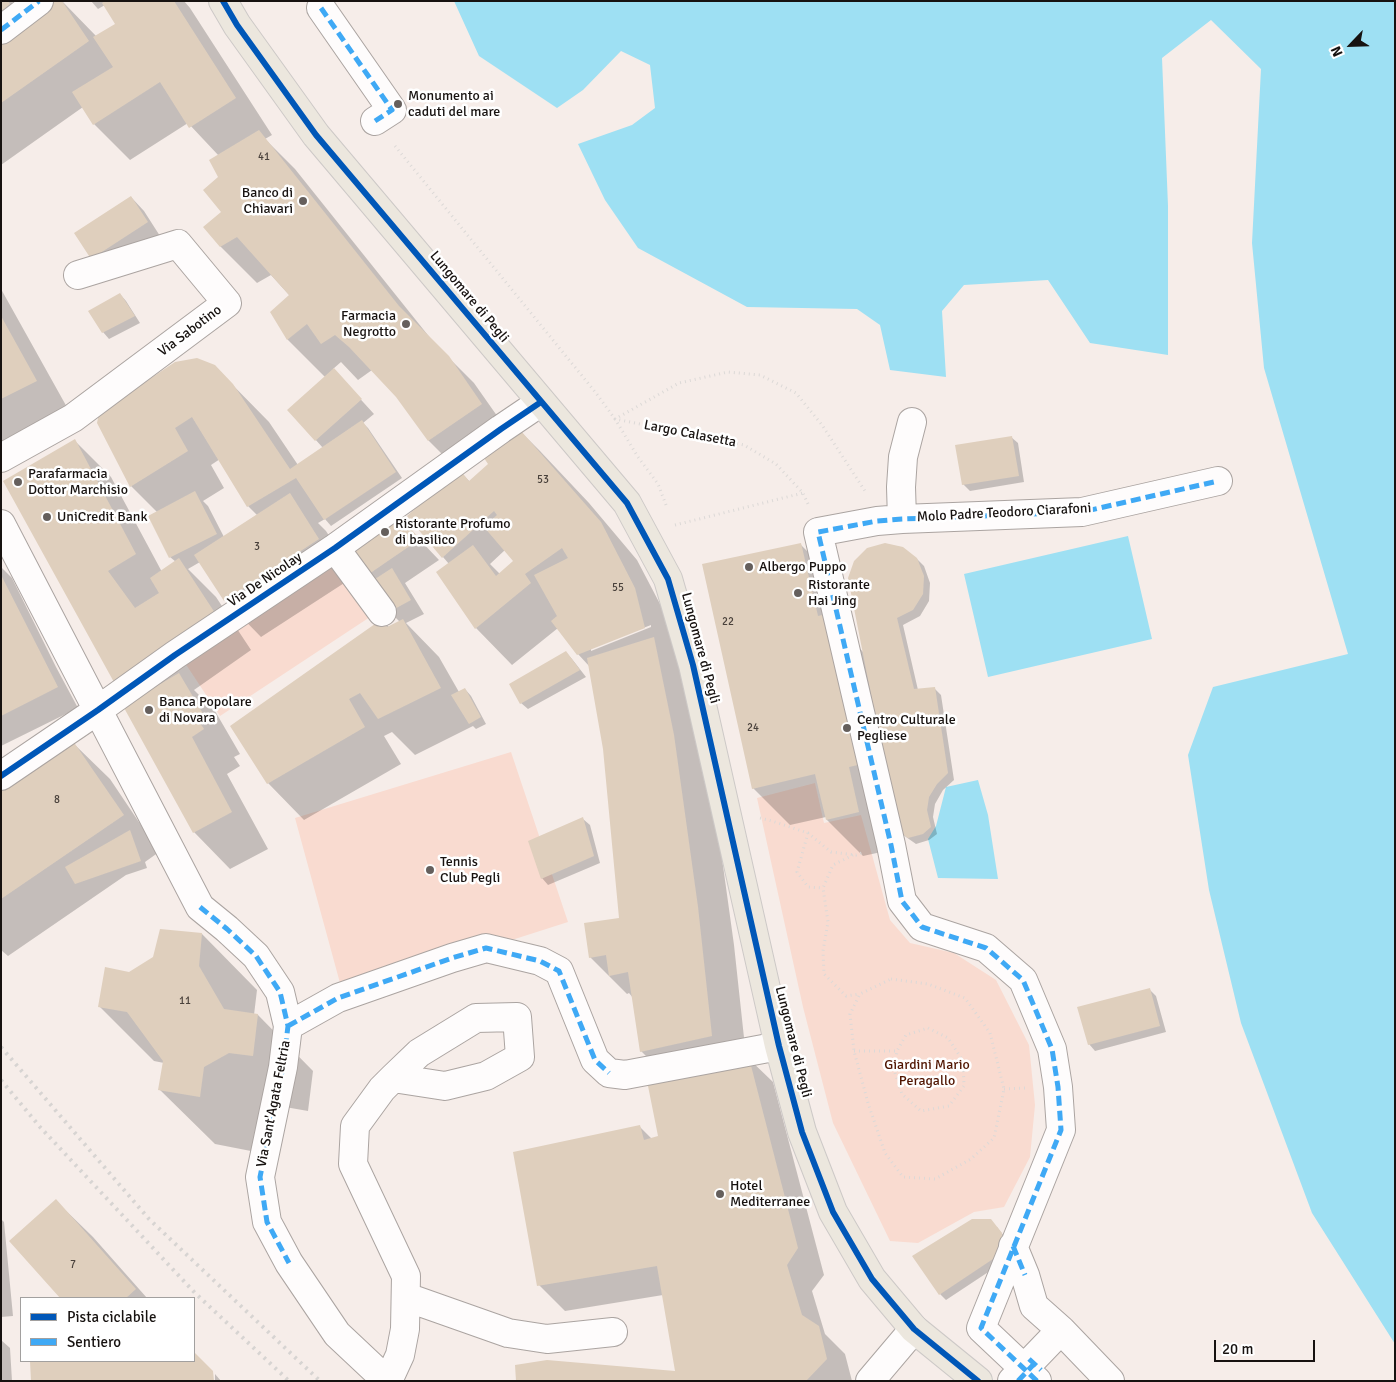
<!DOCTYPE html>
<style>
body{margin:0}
#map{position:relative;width:1396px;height:1382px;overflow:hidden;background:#f6ede9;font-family:Signika,sans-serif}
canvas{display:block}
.frame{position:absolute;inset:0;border:2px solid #171210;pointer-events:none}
.legend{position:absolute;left:20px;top:1297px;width:175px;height:65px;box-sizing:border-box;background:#fff;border:1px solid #a2a09f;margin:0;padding:6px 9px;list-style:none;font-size:15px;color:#171210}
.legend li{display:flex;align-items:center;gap:10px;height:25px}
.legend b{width:25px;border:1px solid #a2a09f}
.north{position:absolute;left:1326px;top:20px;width:50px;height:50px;-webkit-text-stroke:4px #fff;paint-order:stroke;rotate:246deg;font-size:14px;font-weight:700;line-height:20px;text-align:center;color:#171210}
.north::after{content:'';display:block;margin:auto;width:18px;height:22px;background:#171210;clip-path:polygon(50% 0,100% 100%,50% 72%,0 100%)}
.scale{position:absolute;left:1214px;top:1340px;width:101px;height:22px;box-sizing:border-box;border:2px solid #171210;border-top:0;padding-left:6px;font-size:15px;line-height:18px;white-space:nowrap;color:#171210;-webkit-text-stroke:4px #fff;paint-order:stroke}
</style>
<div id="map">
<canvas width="1396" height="1382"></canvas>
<div class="frame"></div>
<ul class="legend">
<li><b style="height:6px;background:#0057b8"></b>Pista ciclabile</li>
<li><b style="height:6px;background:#3fa9f5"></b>Sentiero</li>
</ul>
<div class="north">N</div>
<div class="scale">20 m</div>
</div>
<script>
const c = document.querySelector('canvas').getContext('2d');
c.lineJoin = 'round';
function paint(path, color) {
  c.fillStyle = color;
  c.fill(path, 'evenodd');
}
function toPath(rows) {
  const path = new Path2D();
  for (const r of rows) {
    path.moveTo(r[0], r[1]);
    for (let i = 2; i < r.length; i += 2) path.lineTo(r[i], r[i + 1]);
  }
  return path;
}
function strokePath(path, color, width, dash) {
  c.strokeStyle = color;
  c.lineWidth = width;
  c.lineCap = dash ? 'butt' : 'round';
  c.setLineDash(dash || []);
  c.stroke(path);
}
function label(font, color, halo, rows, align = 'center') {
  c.font = font + ' Signika,sans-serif';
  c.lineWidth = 5;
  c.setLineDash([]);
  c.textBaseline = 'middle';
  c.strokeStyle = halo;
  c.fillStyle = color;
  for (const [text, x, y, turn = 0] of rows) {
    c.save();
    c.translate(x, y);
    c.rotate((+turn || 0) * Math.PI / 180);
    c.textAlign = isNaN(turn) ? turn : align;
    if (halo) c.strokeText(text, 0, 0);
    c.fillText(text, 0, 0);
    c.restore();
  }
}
paint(toPath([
 [335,563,370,617,220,716,185,663],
 [511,752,568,922,343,994,295,818],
 [815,783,824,823,861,815,890,920,910,943,954,953,996,980,1029,1045,1035,1105,1030,1157,1004,1207,974,1212,918,1243,890,1241,833,1123,803,1007,757,798]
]), '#f9dbd0');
paint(toPath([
 [454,1,1395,1,1395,1344,1312,1213,1241,1023,1209,890,1188,755,1213,687,1348,654,1264,368,1252,243,1261,69,1211,20,1162,58,1168,206,1168,355,1090,343,1048,280,964,285,942,311,946,377,890,370,880,325,857,309,747,307,638,248,605,200,578,144,632,125,655,108,650,65,621,51,583,90,557,108,479,56],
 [1128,536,1152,639,988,677,964,574],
 [978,780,988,815,998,879,938,878,928,839,936,826,946,787]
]), '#9ee0f3');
paint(toPath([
 [1,1,11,1,28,23,62,1,97,37,117,24,105,5,98,9,91,1,184,1,190,8,272,135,265,139,295,169,435,344,474,383,507,430,514,425,540,451,589,503,637,560,671,625,710,772,734,945,746,1056,773,1082,824,1275,812,1291,825,1334,845,1354,852,1381,517,1381,676,1372,663,1295,565,1311,539,1285,640,1127,652,1139,660,1137,664,1074,641,1051,633,998,629,993,627,994,590,957,620,919,604,749,589,666,578,654,558,628,512,665,476,628,449,564,443,557,459,470,470,482,490,464,481,452,455,467,429,441,397,396,372,370,358,380,341,362,333,369,374,414,363,423,368,428,402,478,331,526,325,519,318,523,326,531,355,576,261,637,225,600,200,562,188,569,216,597,251,650,194,690,215,711,240,754,234,757,240,766,227,774,268,849,230,869,194,832,125,707,75,441,111,477,162,572,176,562,170,557,149,516,157,512,131,486,214,366,269,422,298,465,323,448,289,410,325,377,288,340,272,313,290,296,271,275,257,283,221,247,205,227,222,212,219,178,219,156,188,123,130,160,94,124,83,107,1,165],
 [220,459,248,506,257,515,224,537,208,506,203,501,224,488,211,465],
 [505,550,515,561,500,574,490,564],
 [651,625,651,627,591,651,591,648],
 [131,197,144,211,160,236,92,259],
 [1,289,73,418,1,452],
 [120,294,126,301,140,323,109,339,103,332],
 [1011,437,1018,443,1024,482,970,491,963,484],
 [400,519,439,560,405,583,424,614,406,623,439,657,459,692,465,689,471,696,486,724,476,729,473,726,415,755,392,732,384,736,401,764,304,820,268,783,381,620,389,627,400,622,390,612,367,575],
 [800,544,837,581,851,639,864,653,917,559,924,566,930,583,929,601,920,616,903,625,918,690,935,689,941,695,954,780,943,790,935,804,933,817,937,834,929,840,916,844,906,837,899,831,895,849,863,856,827,820,826,817,790,825,753,788],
 [1,567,12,578,56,667,78,708,1,746],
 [566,652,572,659,586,677,528,709,521,703],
 [73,743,110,779,159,852,145,862,147,868,126,875,8,956,1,950,1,792],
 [583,819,590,825,600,863,548,885,542,878],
 [202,934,257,990,254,1015,258,1015,313,1071,308,1111,285,1107,256,1152,215,1144,159,1089,164,1063,154,1061,99,1006,129,973],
 [1149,989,1156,996,1166,1032,1095,1051,1089,1044],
 [56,1201,93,1237,147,1298,62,1298,11,1242],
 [1,1219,4,1222,13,1316,1,1317],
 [997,1227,1008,1241,1008,1259,946,1300,940,1294],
 [1,1340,10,1348,12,1381,1,1381],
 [194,1354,212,1372,33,1381,31,1361,194,1361],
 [215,1374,221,1381,215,1381]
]), '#0003');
paint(toPath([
 [1,1,8,1,13,8,1,19],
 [54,1,62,1,89,41,1,103,1,41],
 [105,1,174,1,236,98,189,128,160,82,93,125,72,92,113,67,93,37,115,24,102,3],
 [259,130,399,306,449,356,482,404,428,441,396,397,349,347,335,335,321,344,307,324,287,340,270,312,289,295,237,237,220,247,203,227,221,212,203,190,218,177,209,160],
 [131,196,148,222,91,259,74,233],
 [120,293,135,316,102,333,88,311],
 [1,316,37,381,1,399],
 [197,358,215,365,233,384,290,469,362,420,396,472,324,520,296,478,247,507,192,417,175,428,188,451,130,487,97,423,99,413,175,362],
 [334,368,362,399,315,441,287,410],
 [514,423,601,522,635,588,645,628,577,655,551,621,557,616,534,575,568,558,562,548,525,574,531,583,475,629,436,572,473,545,496,576,513,561,484,527,497,515,494,511,442,558,407,516,459,469,469,481,488,464,480,452],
 [1012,436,1019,476,962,485,955,445],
 [75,439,136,554,108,571,135,608,159,593,150,578,179,558,215,613,115,684,3,481],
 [195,491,217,534,169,558,148,516],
 [290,493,319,539,224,601,194,555],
 [400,517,420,539,366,576,347,550],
 [801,543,818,616,827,614,862,764,849,767,859,812,826,820,815,774,752,789,702,564],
 [885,543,903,547,917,558,924,576,923,594,913,610,897,618,914,689,935,687,948,773,937,784,929,797,927,810,931,827,923,834,908,838,898,831,848,578,854,561,867,548],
 [392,568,411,600,389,612,369,583],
 [1,575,58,687,1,716],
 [382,619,387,627,403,619,441,688,378,719,360,693,349,699,365,727,267,784,230,726],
 [654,637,674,735,698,907,712,1036,640,1052,628,972,609,976,606,955,589,958,584,923,619,918,603,749,587,658],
 [566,651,580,670,520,704,509,684],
 [179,673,205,717,198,720,204,729,192,737,232,812,193,833,123,706],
 [465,688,481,717,469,724,451,695],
 [73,741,124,815,1,899,1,791],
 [583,817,594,856,541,879,528,841],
 [130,830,141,861,75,884,65,867],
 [160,929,202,933,199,966,224,1009,258,1014,253,1056,229,1053,204,1067,200,1097,158,1090,163,1061,127,1012,98,1007,105,967,129,972,153,957],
 [1150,988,1160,1026,1088,1045,1077,1007],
 [748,1054,798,1248,787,1265,802,1315,819,1326,827,1359,806,1381,516,1381,515,1365,547,1360,675,1371,657,1266,537,1286,513,1152,640,1125,644,1140,658,1136,646,1076],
 [56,1199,136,1289,126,1298,60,1298,9,1241],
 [972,1219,991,1219,1002,1233,1002,1253,939,1295,912,1256],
 [194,1352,213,1371,214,1381,31,1381,30,1361,194,1361]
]), '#dfcfbd');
const minor = toPath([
 [321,8,392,110,375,121],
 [1,30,39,1],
 [1,458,73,418,227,303,178,244,78,275],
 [902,519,901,487,903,457,912,422],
 [1,524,200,907,227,929,256,956,280,992,288,1026,283,1067,260,1177,267,1222,289,1263,337,1334,387,1381],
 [335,548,382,612],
 [1,776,98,710,175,655,335,548,501,429,541,402],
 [288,1026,338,998,452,958,486,948,540,961,559,971,595,1060,609,1073,625,1075,779,1046],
 [1013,1246,1025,1275,1034,1306,1061,1330,1110,1381],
 [406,1297,508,1333,547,1339,613,1332],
 [388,1381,400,1355,405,1329,406,1276,353,1164,355,1126,382,1089,393,1078,419,1053,476,1018,517,1017,520,1057,486,1076,445,1086,393,1078],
 [870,1381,914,1329],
 [1012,1381,1061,1330],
 [1037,1381,981,1328,1061,1130,1058,1087,1052,1049,1023,980,986,948,922,927,902,901,891,845,818,532,877,521,902,519,1082,512,1218,481]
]);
const major = toPath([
 [223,1,237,25,316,135,627,503,668,579,693,665,779,1046,802,1132,833,1212,872,1279,914,1329,978,1381]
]);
strokePath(minor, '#aba4a1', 30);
strokePath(major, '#cdc9c7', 30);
strokePath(toPath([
 [395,146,596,393,615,419,744,445,776,464,803,493,808,504],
 [666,505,658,484,638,457,615,419,679,383,728,372,760,375,796,393,822,425,865,491],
 [675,525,803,493],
 [760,818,772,821,808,833,831,852,856,855,862,853],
 [808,833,797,872,808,887,823,888],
 [853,855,833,865,823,888,828,922,823,951,824,974,846,996,859,994],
 [891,979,928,984,965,998,990,1033,1004,1089,994,1138,971,1159,935,1179,903,1177,885,1153,868,1103,854,1051,850,1014,860,994,891,979],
 [928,1028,948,1038,963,1061,964,1086,949,1106,921,1111,902,1094,894,1070,897,1051,906,1035,928,1028],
 [854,1051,897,1051],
 [1004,1089,1026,1088]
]), '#dcd9d7', 3, [1, 4]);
strokePath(minor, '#fefcfc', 28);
strokePath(major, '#ece7de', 28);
strokePath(toPath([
 [1,1047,149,1219,320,1381],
 [1,1080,40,1127,195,1293,289,1381]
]), '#d7d4d2', 4, [2.5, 5]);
strokePath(toPath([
 [321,8,392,110,375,121],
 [1,30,39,1],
 [200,907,227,929,256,956,280,992,288,1026,283,1067,260,1177,267,1222,289,1263],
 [288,1026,338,998,452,958,486,948,540,961,559,971,595,1060,609,1073],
 [1013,1246,1025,1275],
 [1029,1359,1041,1370],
 [1018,1381,1034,1364],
 [1037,1381,981,1328,1061,1130,1058,1087,1052,1049,1023,980,986,948,922,927,902,901,891,845,818,532,877,521,902,519,1082,512,1218,481]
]), '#3fa9f5', 5, [10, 5]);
strokePath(toPath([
 [223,1,237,25,316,135,627,503,668,579,693,665,779,1046,802,1132,833,1212,872,1279,914,1329,978,1381],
 [1,776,98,710,175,655,335,548,501,429,541,402]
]), '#0057b8', 6);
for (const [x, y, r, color] of [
 [398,104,5,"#655f5c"],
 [303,201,5,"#655f5c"],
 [406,324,5,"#655f5c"],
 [18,482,5,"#655f5c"],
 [47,517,5,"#655f5c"],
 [385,532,5,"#655f5c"],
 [749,567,5,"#655f5c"],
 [798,593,5,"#655f5c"],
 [149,710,5,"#655f5c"],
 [847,728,5,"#655f5c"],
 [430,870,5,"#655f5c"],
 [720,1194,5,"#655f5c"]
]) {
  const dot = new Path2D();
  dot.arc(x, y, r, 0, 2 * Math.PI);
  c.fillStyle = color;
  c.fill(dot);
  strokePath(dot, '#fff', 2);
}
label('11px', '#49413b', null, [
 ["41",264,157],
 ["53",543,480],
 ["3",257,547],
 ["55",618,588],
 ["22",728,622],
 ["24",753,728],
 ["8",57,800],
 ["11",185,1001],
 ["7",73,1265]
]);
label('14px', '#171210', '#fff', [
 ["Monumento ai",408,96],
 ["caduti del mare",408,112],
 ["Banco di",293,193,"right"],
 ["Chiavari",293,209,"right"],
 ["Farmacia",396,316,"right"],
 ["Negrotto",396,332,"right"],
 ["Parafarmacia",28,474],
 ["Dottor Marchisio",28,490],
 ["UniCredit Bank",57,517],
 ["Ristorante Profumo",395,524],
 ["di basilico",395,540],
 ["Albergo Puppo",759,567],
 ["Ristorante",808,585],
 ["Hai Jing",808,601],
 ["Banca Popolare",159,702],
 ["di Novara",159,718],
 ["Centro Culturale",857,720],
 ["Pegliese",857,736],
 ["Tennis",440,862],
 ["Club Pegli",440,878],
 ["Hotel",730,1186],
 ["Mediterranee",730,1202]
], 'left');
label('14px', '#171210', '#fff', [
 ["Lungomare di Pegli",469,297,50],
 ["Via Sabotino",190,331,-37],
 ["Largo Calasetta",690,434,11],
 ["Molo Padre Teodoro Ciarafoni",1004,513,-3],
 ["Via De Nicolay",265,580,-34],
 ["Lungomare di Pegli",700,648,75],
 ["Lungomare di Pegli",793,1042,76],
 ["Via Sant'Agata Feltria",274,1104,-79]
]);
label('14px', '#501500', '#fff', [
 ["Giardini Mario",927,1065],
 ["Peragallo",927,1081]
]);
</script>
